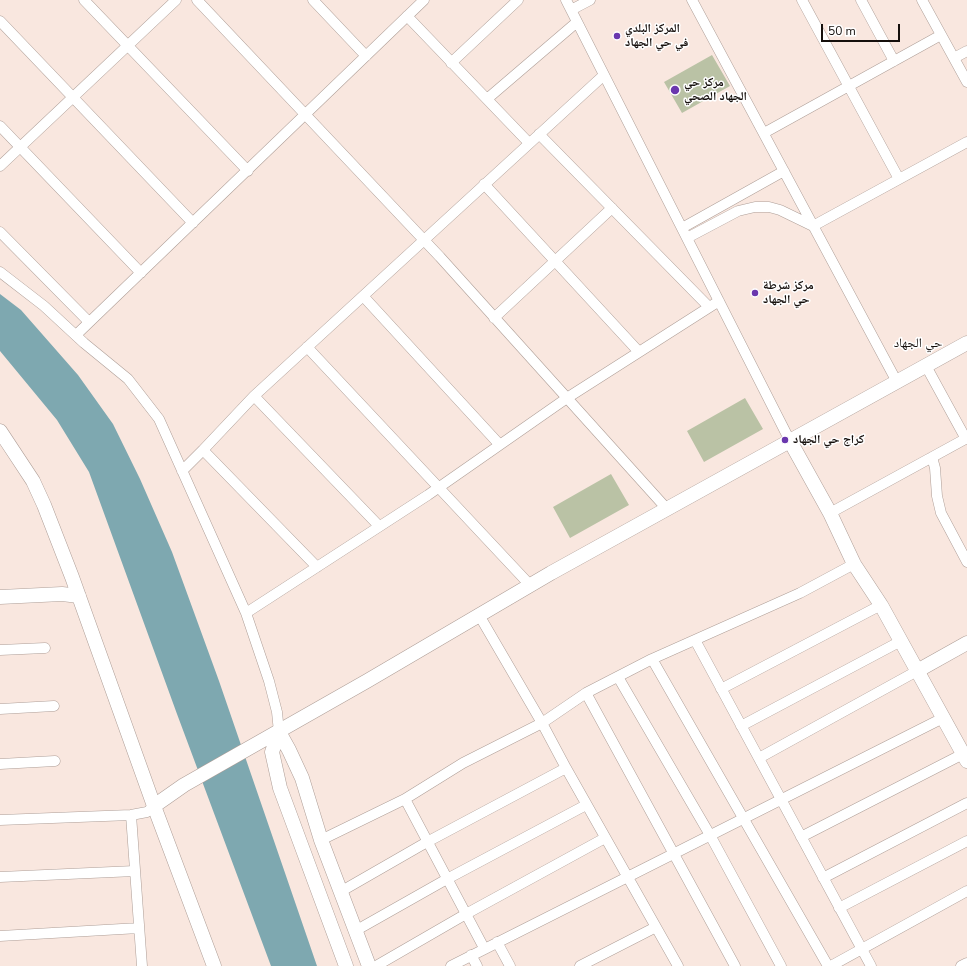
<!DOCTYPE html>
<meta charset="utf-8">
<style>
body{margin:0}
#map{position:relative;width:967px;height:966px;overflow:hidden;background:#f9e7df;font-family:"Nunito Sans",sans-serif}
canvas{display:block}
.scale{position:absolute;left:821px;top:24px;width:79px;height:18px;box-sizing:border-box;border:2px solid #150f0c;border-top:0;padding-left:5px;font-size:12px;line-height:14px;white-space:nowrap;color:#150f0c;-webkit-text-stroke:3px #fff;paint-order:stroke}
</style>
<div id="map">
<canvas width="967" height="966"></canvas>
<div class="scale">50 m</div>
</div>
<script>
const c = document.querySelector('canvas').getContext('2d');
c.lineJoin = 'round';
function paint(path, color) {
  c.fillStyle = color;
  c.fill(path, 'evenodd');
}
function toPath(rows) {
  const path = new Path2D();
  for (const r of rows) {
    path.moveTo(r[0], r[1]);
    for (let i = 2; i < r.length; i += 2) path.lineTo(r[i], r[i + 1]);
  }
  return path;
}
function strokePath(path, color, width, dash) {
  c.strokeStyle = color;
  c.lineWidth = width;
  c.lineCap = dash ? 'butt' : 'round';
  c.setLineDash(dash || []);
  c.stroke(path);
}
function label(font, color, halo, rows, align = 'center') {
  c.font = font + ' "Nunito Sans","Noto Naskh Arabic",sans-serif';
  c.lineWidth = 3;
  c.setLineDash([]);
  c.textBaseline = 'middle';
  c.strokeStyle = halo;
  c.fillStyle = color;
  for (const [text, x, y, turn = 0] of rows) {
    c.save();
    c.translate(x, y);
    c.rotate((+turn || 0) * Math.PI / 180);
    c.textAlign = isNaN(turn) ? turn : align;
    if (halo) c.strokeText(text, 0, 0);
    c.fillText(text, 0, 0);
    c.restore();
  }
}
paint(toPath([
 [712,55,730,86,682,113,664,82],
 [745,398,763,429,704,462,687,431],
 [611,474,629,505,570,538,553,507]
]), '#bac2a5');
paint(toPath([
 [0,294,21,310,78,375,113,424,140,479,172,552,219,681,317,966,271,966,177,714,89,472,57,420,0,351]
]), '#7ea8b0');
const street = toPath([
 [84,0,248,171],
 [197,0,440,257,667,509],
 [313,0,366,56],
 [566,0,790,441],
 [692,0,897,382],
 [802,0,899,179],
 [861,0,894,61],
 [922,0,967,82],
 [571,10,590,0],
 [407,16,529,143],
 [0,21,193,223],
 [954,58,967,51],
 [451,63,518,0],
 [487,99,577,22],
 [0,126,141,273],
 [764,133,941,35],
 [539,134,709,307],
 [0,166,176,0],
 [484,184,639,352],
 [682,228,784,171],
 [0,232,89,322],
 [687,238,738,211,755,207,769,207,780,210,813,226,967,142],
 [0,272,44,306,84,343,128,379,159,419,246,613,269,681,277,712,279,732],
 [363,296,499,444],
 [494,318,612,208],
 [76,335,424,0],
 [307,347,530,585],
 [926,366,966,439],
 [254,396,379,526],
 [203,450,317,567],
 [932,457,935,468,937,496,941,513,967,562],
 [182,471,203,450,254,396,604,75],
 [830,513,967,438],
 [246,613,428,495,567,398,719,301],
 [479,615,542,723,566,768,678,966],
 [695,640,871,966],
 [0,650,45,648],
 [652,659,828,966],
 [618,677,710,835,781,966],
 [721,689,881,605],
 [586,693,735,966],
 [0,709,54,706],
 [741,726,901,641],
 [759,758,917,671],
 [0,764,55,761],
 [405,799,484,948],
 [131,815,142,966],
 [0,820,131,815,147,812,154,806],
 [801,837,963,754],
 [321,840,405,799,463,763,542,723,586,693,652,659,800,593,854,564],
 [0,877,135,871],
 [823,878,967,803],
 [340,892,427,842,566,768],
 [839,908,967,841],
 [355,931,447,879,586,805],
 [0,936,139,928],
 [497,942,510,966],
 [471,955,477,966],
 [376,966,466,914,605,838],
 [451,966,943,718],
 [580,966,656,927],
 [831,966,967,891],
 [961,966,967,963]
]);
const secondary = toPath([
 [0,431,33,481,44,505,72,577,154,806,214,966],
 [790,441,830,513,854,564,881,605,967,761],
 [0,597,62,594,79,596],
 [917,671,967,643],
 [279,732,289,750,302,778,321,840,369,966],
 [279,732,272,752,280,788,346,966],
 [154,806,184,785,367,681,551,573,967,343]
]);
strokePath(street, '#ae9e97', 11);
strokePath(secondary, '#ae9e97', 15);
strokePath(street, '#fff', 10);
strokePath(secondary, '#fff', 14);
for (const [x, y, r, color] of [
 [617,36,4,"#6a37ae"],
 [675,90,5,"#6a37ae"],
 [755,293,4,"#6a37ae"],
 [785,440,4,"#6a37ae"]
]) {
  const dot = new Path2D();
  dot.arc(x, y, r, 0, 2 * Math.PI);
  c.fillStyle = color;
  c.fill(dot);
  strokePath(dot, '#fff', 1.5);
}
label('bold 12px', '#150f0c', '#fff', [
 ["المركز البلدي",625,29],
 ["في حي الجهاد",625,43],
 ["مركز حي",684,83],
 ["الجهاد الصحي",684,97],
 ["مركز شرطة",763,286],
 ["حي الجهاد",763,300],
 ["كراج حي الجهاد",793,440]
], 'left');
label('13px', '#150f0c', '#fff', [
 ["حي الجهاد",918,344]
]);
</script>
